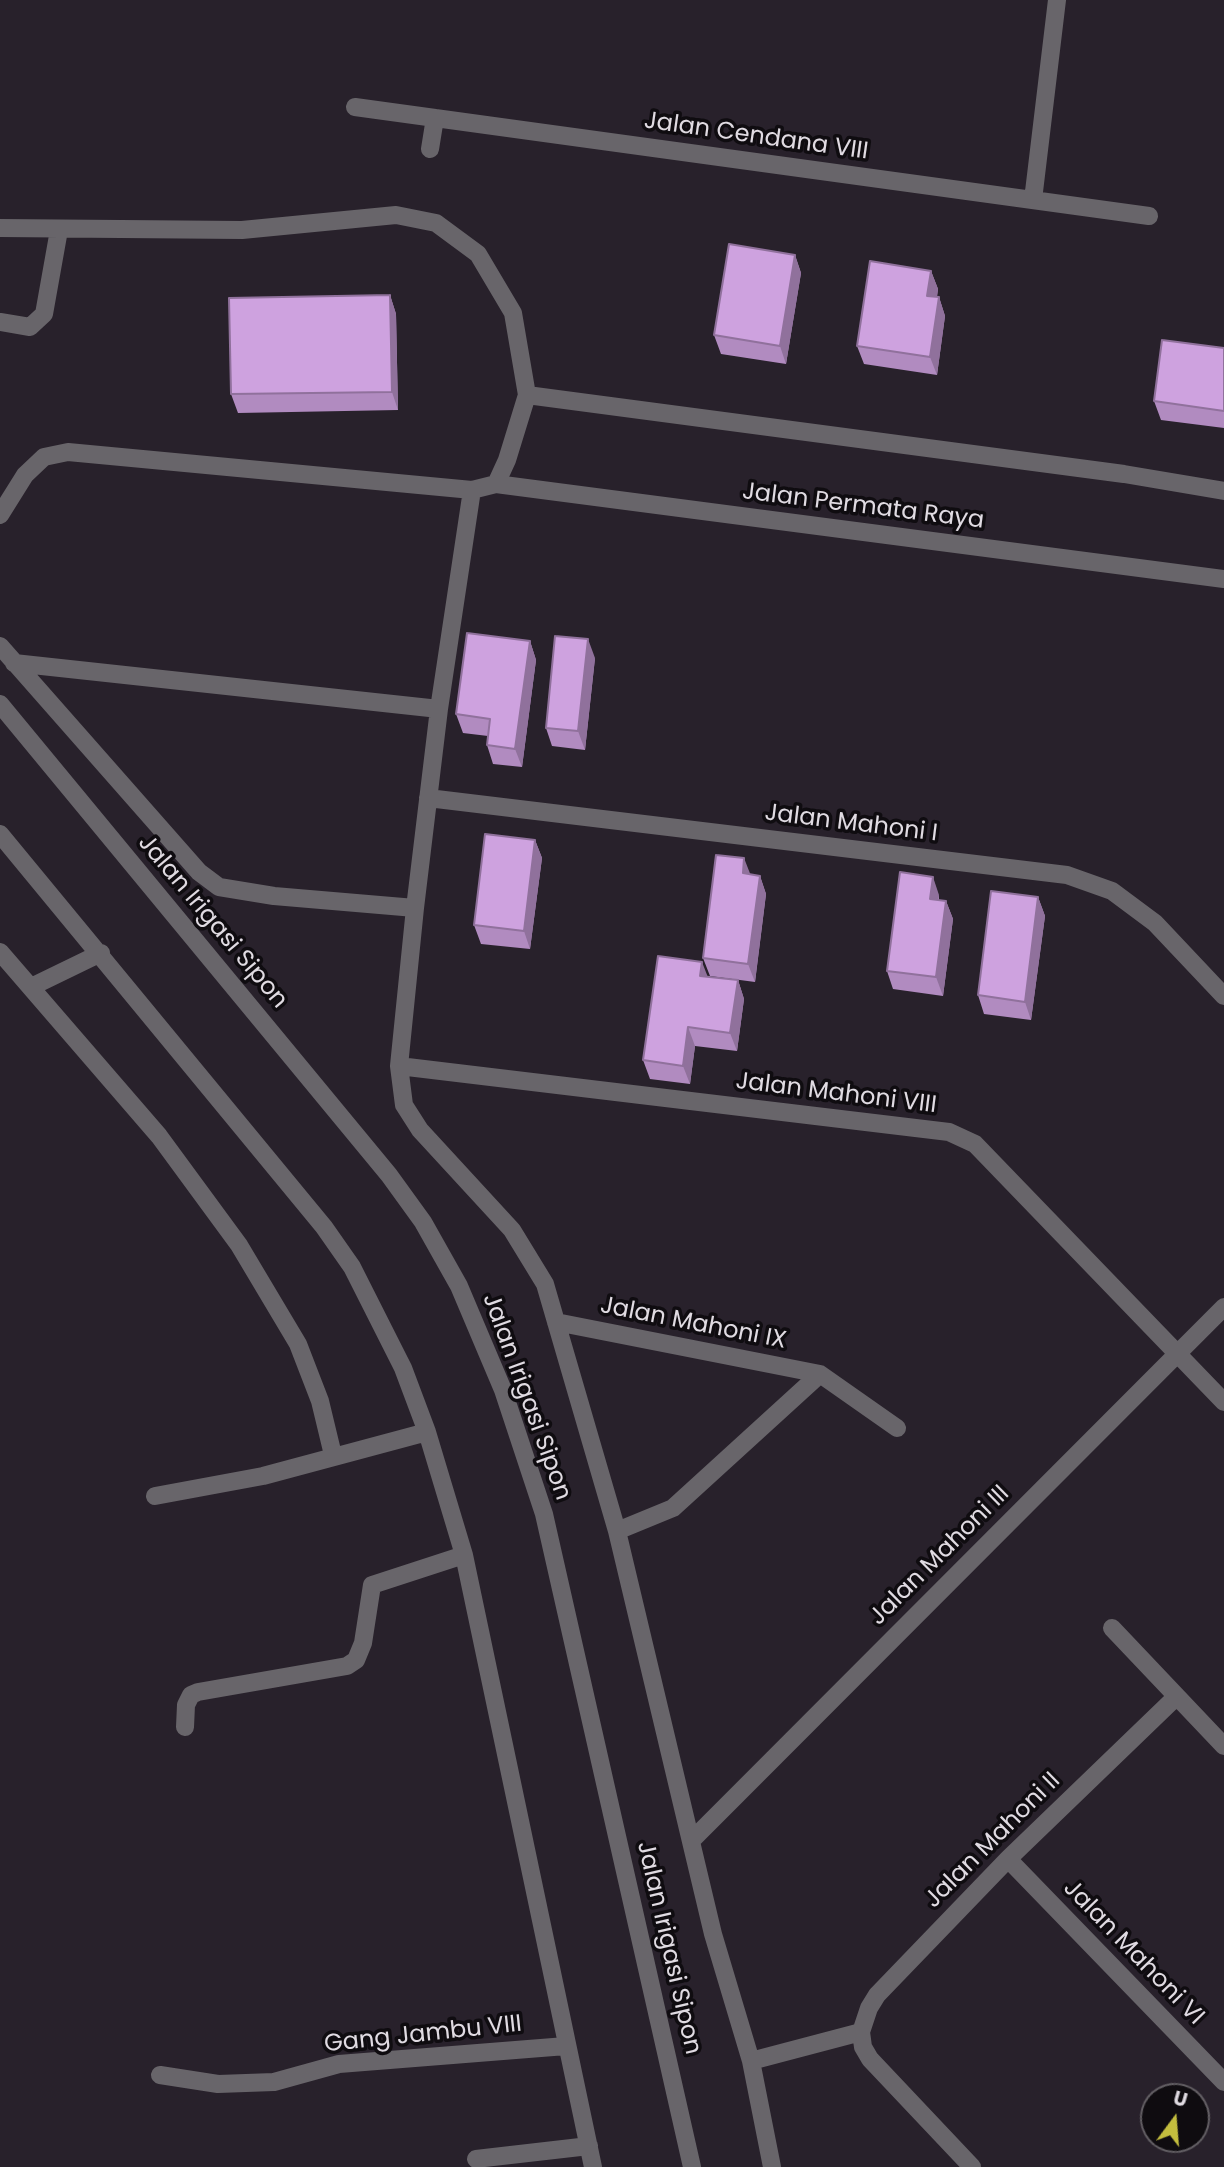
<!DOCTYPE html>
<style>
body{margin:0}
#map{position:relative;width:1224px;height:2167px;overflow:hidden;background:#28212b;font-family:Poppins,sans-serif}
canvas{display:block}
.north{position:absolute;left:1140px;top:2083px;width:70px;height:70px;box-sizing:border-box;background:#0f0c10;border:2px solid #635f64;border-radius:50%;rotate:16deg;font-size:19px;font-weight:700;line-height:28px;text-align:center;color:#e0dbe2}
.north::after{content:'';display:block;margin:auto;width:24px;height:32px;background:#c3bd3e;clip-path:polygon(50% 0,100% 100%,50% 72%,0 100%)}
</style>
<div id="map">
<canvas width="1224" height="2167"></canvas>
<div class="north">U</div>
</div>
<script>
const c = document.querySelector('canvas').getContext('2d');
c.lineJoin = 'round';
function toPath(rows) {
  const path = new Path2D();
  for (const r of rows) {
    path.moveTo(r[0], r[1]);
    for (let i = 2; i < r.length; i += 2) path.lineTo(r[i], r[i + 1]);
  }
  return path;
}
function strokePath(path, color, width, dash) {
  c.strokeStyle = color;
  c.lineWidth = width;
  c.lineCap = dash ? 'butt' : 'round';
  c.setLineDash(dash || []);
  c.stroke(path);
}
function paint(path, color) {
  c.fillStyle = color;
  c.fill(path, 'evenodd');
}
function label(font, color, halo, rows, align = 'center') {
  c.font = font + ' Poppins,sans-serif';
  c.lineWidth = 7;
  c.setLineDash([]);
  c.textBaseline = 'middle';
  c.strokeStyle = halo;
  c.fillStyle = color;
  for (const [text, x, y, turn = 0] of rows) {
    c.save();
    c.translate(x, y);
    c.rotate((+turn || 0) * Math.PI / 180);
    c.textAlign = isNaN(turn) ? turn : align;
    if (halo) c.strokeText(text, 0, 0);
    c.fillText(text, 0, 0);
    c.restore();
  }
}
strokePath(toPath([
 [355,107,1149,216],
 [430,149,435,118],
 [1033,200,1057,0],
 [0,228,242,230,396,215,436,223,478,254,513,313,527,395],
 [0,322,30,327,44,314,59,230],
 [496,484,507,460,527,395,1124,474,1224,491],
 [472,490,439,709,415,908,399,1066,404,1105,420,1130,512,1230,545,1284,617,1531,713,1934,751,2061,772,2167],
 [0,515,25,475,44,457,68,452,472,490,496,484,1224,579],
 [0,646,199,872,219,887,274,896,415,908],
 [14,663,439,709],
 [0,704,389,1175,423,1222,459,1286,503,1390,544,1514,692,2167],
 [428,798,1067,875,1112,891,1155,923,1224,996],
 [0,834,324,1227,352,1267,403,1368,427,1432,464,1555,593,2167],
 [0,952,159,1136,239,1245,298,1344,320,1401,333,1455],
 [31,987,101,953],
 [399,1066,949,1132,975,1144,1224,1402],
 [556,1322,820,1374,897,1428],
 [155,1496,263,1476,427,1432],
 [617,1531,673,1508,820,1374],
 [1112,1628,1224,1746],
 [185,1727,186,1705,191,1695,198,1692,347,1666,356,1660,363,1643,372,1585,464,1555],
 [692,1840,1224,1307],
 [1008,1859,1224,2082],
 [751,2061,861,2032],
 [160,2075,218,2084,274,2082,339,2064,566,2046],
 [476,2159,589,2146],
 [972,2167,870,2059,863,2047,861,2032,869,2008,877,1995,1008,1859,1176,1697]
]), '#68656a', 18);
paint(toPath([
 [795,255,801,273,786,364,721,354,714,335],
 [931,271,938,289,937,297,939,297,945,316,937,375,864,364,857,346],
 [390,295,396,314,398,410,238,413,231,394],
 [1224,348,1224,428,1161,420,1154,401],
 [530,641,536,660,522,767,493,764,487,745,488,736,463,733,456,714],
 [595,658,585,750,552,746,546,728],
 [535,840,542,858,530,949,481,944,474,925],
 [750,874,760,876,766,894,755,982,710,976,703,958],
 [939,895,939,900,946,901,953,919,943,996,893,989,887,971],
 [1038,897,1045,916,1031,1020,984,1014,978,995],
 [707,977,738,980,744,999,737,1051,695,1046,690,1084,650,1079,643,1060]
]), '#b18bc0');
paint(toPath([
 [795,255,801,273,786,364,780,346],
 [931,271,938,289,934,315,927,296],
 [390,295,396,314,398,410,392,392],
 [939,297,945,316,937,375,930,357],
 [588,639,595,658,585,750,578,731],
 [530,641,536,660,522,767,515,749],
 [535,840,542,858,530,949,524,931],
 [744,858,751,876,743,873],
 [760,876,766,894,755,982,748,964],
 [933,877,939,895,936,917,930,899],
 [1038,897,1045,916,1031,1020,1025,1002],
 [946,901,953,919,943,996,936,977],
 [702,962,709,980,700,976],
 [738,980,744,999,737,1051,730,1033],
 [688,1027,695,1046,690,1084,683,1066]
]), '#90719c');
const building = toPath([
 [729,244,795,255,780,346,714,335,729,244],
 [870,261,931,271,927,296,939,297,930,357,857,346,870,261],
 [390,295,392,392,231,394,229,298,390,295],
 [1162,340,1224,348,1224,411,1154,401,1162,340],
 [467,633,530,641,515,749,487,745,490,719,456,714,467,633],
 [555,636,588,639,578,731,546,728,555,636],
 [485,834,535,840,524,931,474,925,485,834],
 [716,855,744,858,743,873,760,876,748,964,703,958,716,855],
 [900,872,933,877,930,899,946,901,936,977,887,971,900,872],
 [991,891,1038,897,1025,1002,978,995,991,891],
 [658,956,702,962,700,976,738,980,730,1033,688,1027,683,1066,643,1060,658,956]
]);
paint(building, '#cea2df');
strokePath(building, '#90719c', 2);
label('24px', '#e0dbe2', '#0f0c10', [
 ["Jalan Cendana VIII",756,137,8],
 ["Jalan Permata Raya",863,507,7],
 ["Jalan Mahoni I",851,824,7],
 ["Jalan Irigasi Sipon",212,922,50],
 ["Jalan Mahoni VIII",836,1094,7],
 ["Jalan Mahoni IX",693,1324,11],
 ["Jalan Irigasi Sipon",526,1397,70],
 ["Jalan Mahoni III",940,1556,-45],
 ["Jalan Mahoni II",993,1841,-45],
 ["Jalan Irigasi Sipon",668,1948,77],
 ["Jalan Mahoni VI",1133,1953,46],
 ["Gang Jambu VIII",423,2035,-6]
]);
</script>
